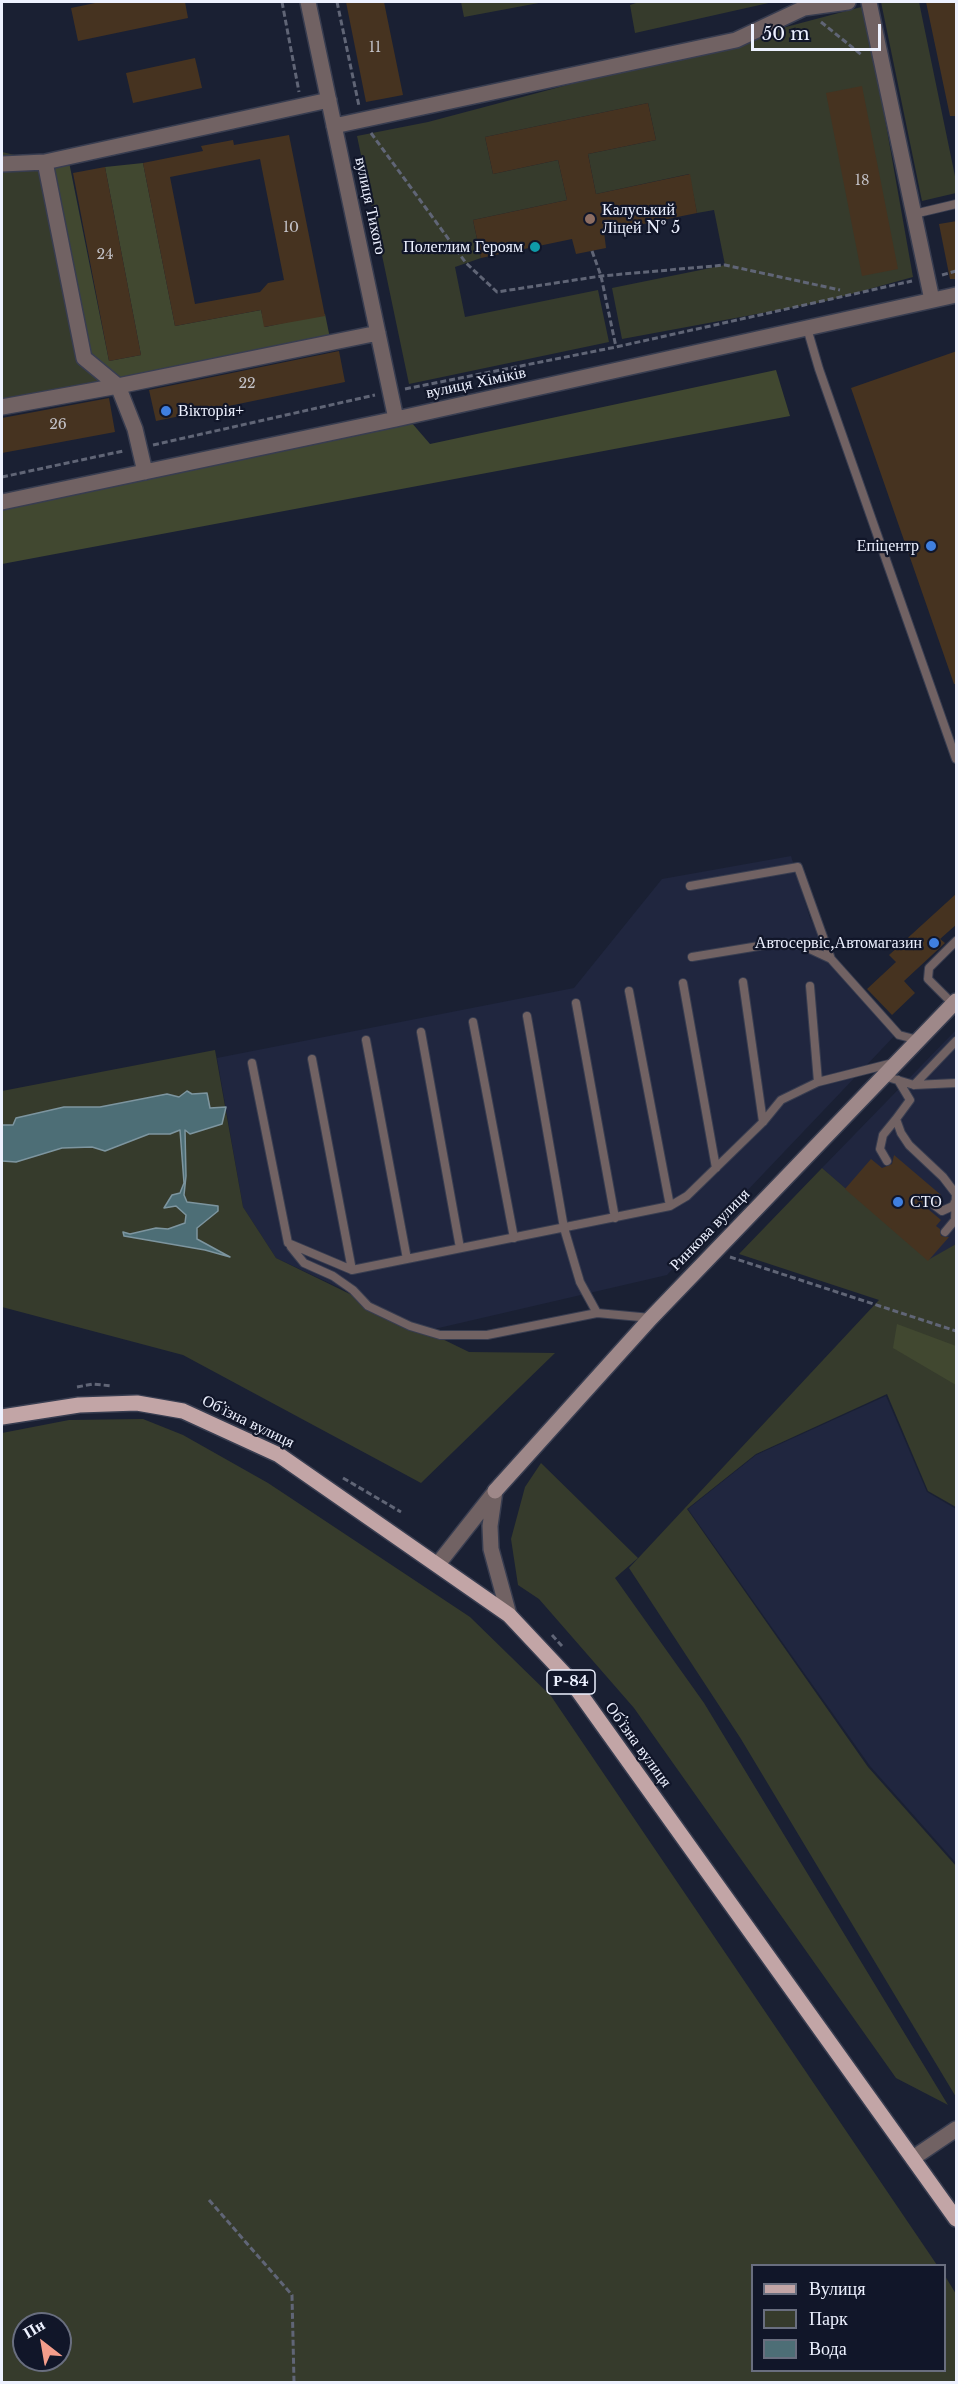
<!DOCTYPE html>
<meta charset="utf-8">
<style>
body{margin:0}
#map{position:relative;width:958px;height:2384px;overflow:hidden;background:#1a2033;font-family:"Libre Baskerville",serif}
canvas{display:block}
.frame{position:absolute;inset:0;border:3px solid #edf1ff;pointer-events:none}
.legend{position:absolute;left:751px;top:2264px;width:195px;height:108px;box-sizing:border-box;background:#111629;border:2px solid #696e7f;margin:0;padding:8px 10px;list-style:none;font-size:18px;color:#edf1ff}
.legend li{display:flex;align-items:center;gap:12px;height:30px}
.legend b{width:30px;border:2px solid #696e7f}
.north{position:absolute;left:12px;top:2312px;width:60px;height:60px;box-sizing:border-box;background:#111629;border:2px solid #696e7f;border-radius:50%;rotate:329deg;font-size:16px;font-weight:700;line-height:24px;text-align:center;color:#edf1ff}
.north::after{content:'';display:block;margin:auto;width:21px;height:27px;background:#f49d8b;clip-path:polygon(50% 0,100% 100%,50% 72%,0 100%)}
.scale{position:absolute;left:751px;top:24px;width:130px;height:27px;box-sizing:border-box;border:3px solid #edf1ff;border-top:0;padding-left:8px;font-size:18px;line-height:21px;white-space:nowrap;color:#edf1ff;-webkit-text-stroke:4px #111629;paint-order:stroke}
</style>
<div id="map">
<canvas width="958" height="2384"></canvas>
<div class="frame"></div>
<ul class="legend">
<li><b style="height:8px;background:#c2a5a6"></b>Вулиця</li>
<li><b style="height:16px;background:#363b2c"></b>Парк</li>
<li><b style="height:16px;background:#4d6e76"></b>Вода</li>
</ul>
<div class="north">Пн</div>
<div class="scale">50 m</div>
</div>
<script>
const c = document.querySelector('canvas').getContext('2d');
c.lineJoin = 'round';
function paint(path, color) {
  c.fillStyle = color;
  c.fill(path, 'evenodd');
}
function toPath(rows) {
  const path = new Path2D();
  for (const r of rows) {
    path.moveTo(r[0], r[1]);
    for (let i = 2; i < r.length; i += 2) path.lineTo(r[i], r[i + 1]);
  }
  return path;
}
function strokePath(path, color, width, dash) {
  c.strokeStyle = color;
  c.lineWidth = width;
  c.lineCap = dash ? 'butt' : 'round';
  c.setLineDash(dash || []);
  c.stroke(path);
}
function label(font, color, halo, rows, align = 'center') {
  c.font = font + ' "Libre Baskerville",serif';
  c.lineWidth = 4.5;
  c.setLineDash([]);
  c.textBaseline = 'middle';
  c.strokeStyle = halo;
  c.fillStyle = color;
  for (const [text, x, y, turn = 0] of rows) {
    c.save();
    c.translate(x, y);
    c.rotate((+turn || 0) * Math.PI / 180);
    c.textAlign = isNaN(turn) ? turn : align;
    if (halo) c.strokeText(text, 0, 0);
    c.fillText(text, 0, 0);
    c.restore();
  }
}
paint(toPath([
 [791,856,810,918,831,959,899,1031,667,1275,430,1330,276,1258,243,1207,217,1058,574,988,662,879],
 [956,1030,956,1244,928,1261,822,1168],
 [886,1396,927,1492,956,1509,956,1863,870,1766,688,1509,756,1455]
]), '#20263f');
paint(toPath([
 [461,2,544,2,464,17],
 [639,2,773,2,635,33,630,5],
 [881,2,919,2,956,181,956,193,922,201],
 [865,6,913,277,822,302,622,339,612,288,725,265,714,210,697,213,689,174,596,194,588,154,656,140,648,103,485,137,493,174,558,160,567,200,473,220,481,258,455,267,465,317,598,290,609,342,409,384,357,136,428,122],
 [2,152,45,162,84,358,118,386,2,411],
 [215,1050,243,1207,276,1258,469,1352,555,1353,421,1483,183,1355,2,1307,2,1091],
 [822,1168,928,1260,956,1244,956,1507,928,1491,887,1394,756,1454,687,1509,868,1767,956,1866,956,2097,741,1739,629,1568,879,1300,739,1254],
 [143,1419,183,1435,268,1483,470,1617,551,1696,937,2265,752,2266,752,2370,944,2370,945,2276,956,2294,956,2382,2,2382,2,1433,69,1420],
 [24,2324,60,2324,60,2360,24,2360],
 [541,1463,638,1558,615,1578,704,1703,948,2105,896,2078,634,1708,539,1599,518,1585,511,1539,525,1487]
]), '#363b2c');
paint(toPath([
 [68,157,109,361,141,355,105,167,143,163,175,326,261,310,265,327,325,314,331,343,118,386,84,358,45,162],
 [776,370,790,416,2,564,2,508,411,422,430,444],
 [897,1324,956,1346,956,1385,893,1348]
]), '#414830');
const water = toPath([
 [187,1091,192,1094,207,1093,210,1108,226,1107,222,1124,190,1134,185,1130,186,1176,184,1195,187,1202,218,1206,218,1211,197,1228,197,1239,230,1257,205,1250,124,1236,123,1232,130,1234,156,1228,168,1229,185,1223,186,1215,176,1206,164,1208,172,1195,180,1193,184,1183,180,1130,170,1134,149,1134,105,1151,92,1147,62,1148,16,1162,2,1161,2,1125,13,1125,16,1118,64,1107,100,1107,167,1094,179,1097,187,1091]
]);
paint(water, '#4d6e76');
strokePath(water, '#7d959f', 1.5);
paint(toPath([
 [100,2,185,2,188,18,78,41,71,8],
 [346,2,384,2,403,95,366,102],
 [926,2,957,2,957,116,950,116],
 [195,58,202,88,133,103,126,73],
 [862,86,898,269,862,276,826,93],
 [648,103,656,140,588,154,596,194,690,174,697,213,604,232,606,248,576,254,572,239,481,258,473,220,567,200,558,160,493,174,485,137],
 [289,135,325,316,264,327,261,310,175,326,143,163,203,151,201,146,233,140,234,145],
 [260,159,284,280,268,283,260,292,195,304,170,177],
 [105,167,141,355,109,361,73,173],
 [957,221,957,279,950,279,939,224],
 [339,351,345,382,156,421,149,390],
 [957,351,957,684,954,684,851,388],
 [109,398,115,432,2,453,2,418],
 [957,893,957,924,940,939,945,943,904,981,915,993,892,1015,867,989,896,962,889,955],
 [894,1155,941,1195,937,1200,930,1201,928,1209,941,1220,936,1226,940,1229,941,1236,949,1237,928,1261,845,1189,871,1159,882,1168,892,1164]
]), '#463320');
const service = toPath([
 [914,214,956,204],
 [807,328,819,369,956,759],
 [690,886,798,867,831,959],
 [692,957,771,944,801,945,831,959,899,1035,918,1040],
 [743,982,763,1122],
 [683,983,716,1168],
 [810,986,818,1082],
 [629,991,670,1206],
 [576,1003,615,1218],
 [953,1004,928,979,929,968,956,941],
 [527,1016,564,1228,580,1282,597,1313,651,1318],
 [473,1022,514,1238],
 [421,1032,460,1248],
 [366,1040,407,1259],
 [312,1059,352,1270],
 [252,1063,288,1243,352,1270,670,1206,687,1196,763,1122,781,1100,818,1082,893,1063],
 [884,1076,914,1085,956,1083],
 [898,1080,910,1100,896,1119,901,1133,909,1145,943,1177,956,1194,955,1220,945,1232],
 [914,1085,956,1041],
 [887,1161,880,1149,883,1135,896,1119],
 [934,1205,942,1211,953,1206,956,1200],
 [291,1247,304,1263,333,1276,353,1290,368,1306,410,1326,440,1335,487,1335,597,1313]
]);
const minor = toPath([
 [308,2,396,419],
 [869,2,932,300],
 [334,126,736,40,804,8,848,2],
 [45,162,84,358,118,386,135,429,145,472],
 [2,164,45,162,329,100],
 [2,407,118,386,378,333],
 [2,502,396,419,956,295],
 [495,1491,490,1526,491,1549,509,1615],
 [438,1564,494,1493],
 [913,2158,956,2129]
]);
const secondary = toPath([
 [495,1491,651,1318,956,1001]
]);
const primary = toPath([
 [2,1417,79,1405,137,1403,183,1411,279,1455,509,1615,571,1681,956,2219]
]);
strokePath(service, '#383d50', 10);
strokePath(minor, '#383d50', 18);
strokePath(secondary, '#383d50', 18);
strokePath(primary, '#383d50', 18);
strokePath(toPath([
 [282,2,299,92],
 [337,2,359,106],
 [821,22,863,56],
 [371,133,466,263,497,292,601,276,725,265,840,290],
 [592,251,601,276,616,347],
 [942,275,956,271],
 [405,389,616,347,912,281],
 [153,445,375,395],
 [2,477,123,451],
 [730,1257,956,1331],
 [77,1387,93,1384,112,1386],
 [201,1400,255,1424],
 [343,1478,401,1512],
 [552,1635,562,1646],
 [209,2200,292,2295,294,2382]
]), '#606576', 3, [6, 3]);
strokePath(service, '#716263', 8);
strokePath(minor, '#716263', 15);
strokePath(secondary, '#9e8889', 15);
strokePath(primary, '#c2a5a6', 15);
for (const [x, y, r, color] of [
 [590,219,6,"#8d6e63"],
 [535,247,6,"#0f9aa8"],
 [166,411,6,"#3f7fe0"],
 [931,546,6,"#3f7fe0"],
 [934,943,6,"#3f7fe0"],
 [898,1202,6,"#3f7fe0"]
]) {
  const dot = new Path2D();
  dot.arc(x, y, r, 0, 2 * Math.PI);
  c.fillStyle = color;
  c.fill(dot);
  strokePath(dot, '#111629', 2);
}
label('14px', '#c3c2c7', null, [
 ["11",375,48],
 ["18",862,181],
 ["10",291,228],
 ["24",105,255],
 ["22",247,384],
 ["26",58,425]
]);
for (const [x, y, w] of [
 [571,1682,48]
]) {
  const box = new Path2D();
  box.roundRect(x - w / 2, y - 12, w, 24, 4.5);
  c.fillStyle = '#111629';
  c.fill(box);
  strokePath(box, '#edf1ff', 1.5);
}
label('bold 15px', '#edf1ff', null, [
 ["Р-84",571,1682]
]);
label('16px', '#edf1ff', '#111629', [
 ["вулиця Тихого",370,206,78],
 ["вулиця Хіміків",476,383,-12],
 ["Ринкова вулиця",710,1230,-46],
 ["Обʼїзна вулиця",248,1422,26],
 ["Обʼїзна вулиця",638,1745,54]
]);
label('16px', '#edf1ff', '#111629', [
 ["Калуський",602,210],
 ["Ліцей № 5",602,228],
 ["Полеглим Героям",523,247,"right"],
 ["Вікторія+",178,411],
 ["Епіцентр",919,546,"right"],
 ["Автосервіс,Автомагазин",922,943,"right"],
 ["СТО",910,1202]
], 'left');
</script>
